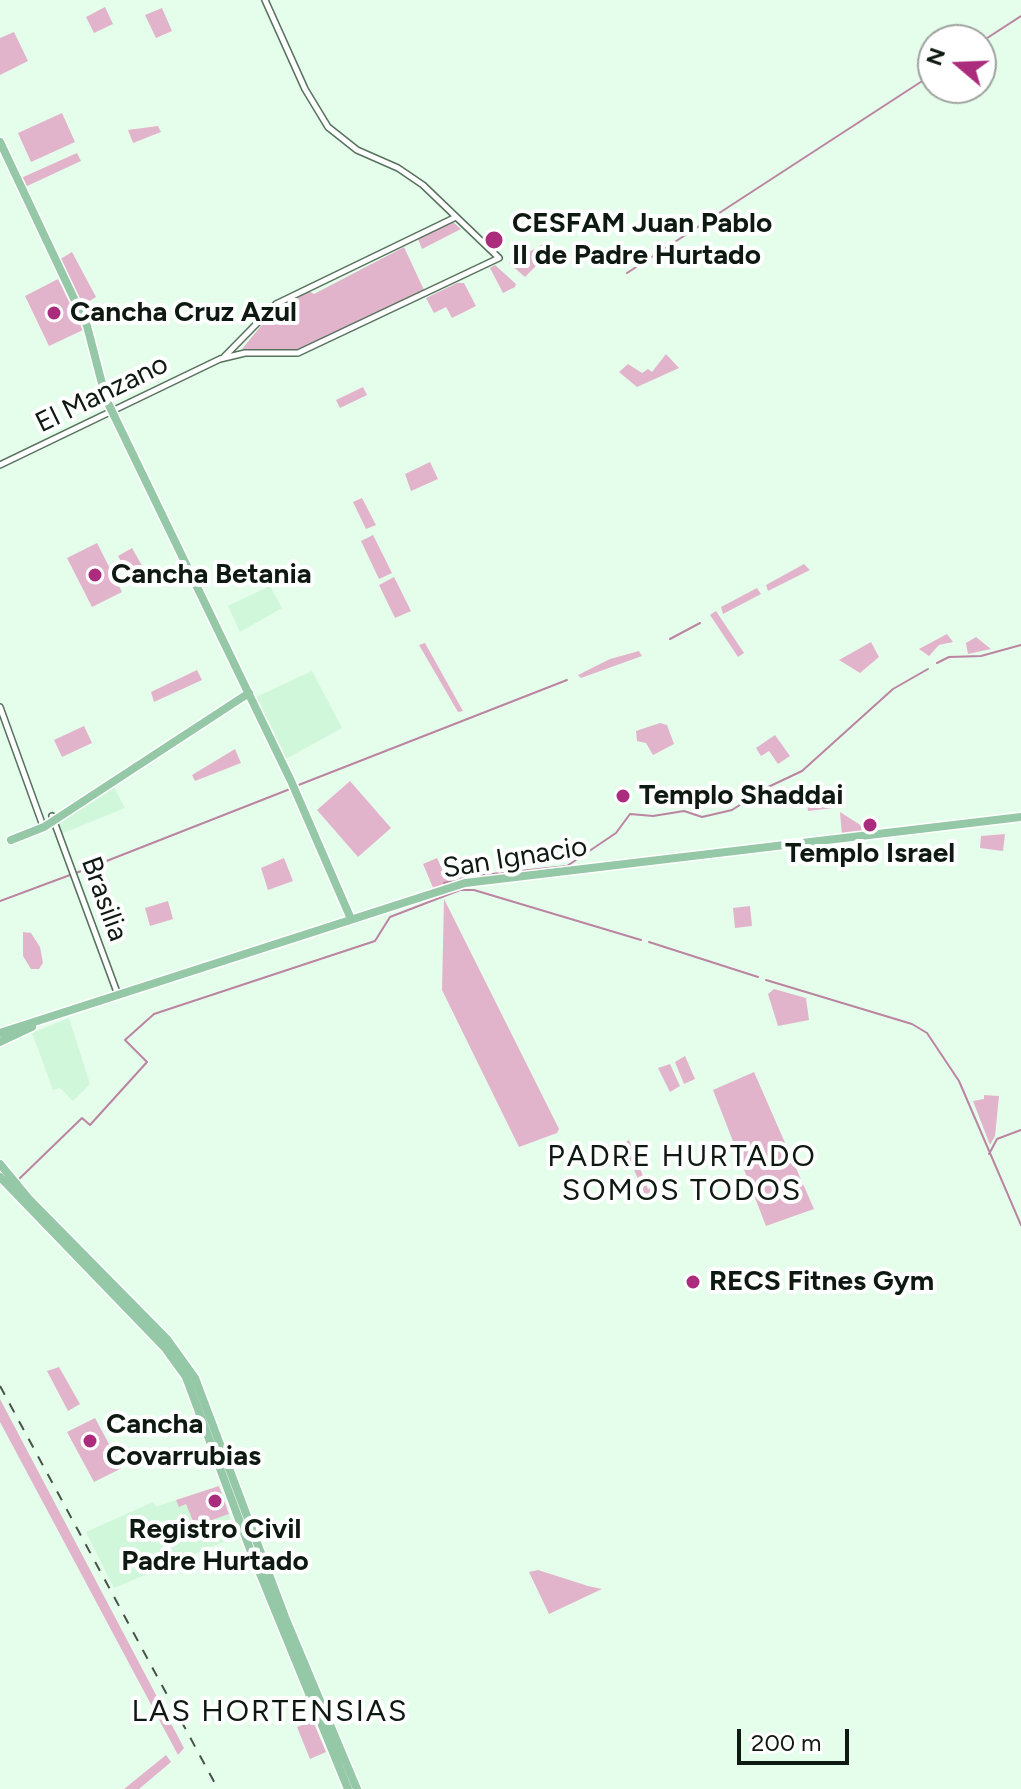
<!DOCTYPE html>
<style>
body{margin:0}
#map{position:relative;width:1021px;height:1789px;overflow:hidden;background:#e5fdeb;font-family:Figtree,sans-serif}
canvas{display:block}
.north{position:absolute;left:917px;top:24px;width:80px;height:80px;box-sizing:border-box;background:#fff;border:2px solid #9fa3a0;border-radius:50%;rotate:289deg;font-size:22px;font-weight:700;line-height:32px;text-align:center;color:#0e1911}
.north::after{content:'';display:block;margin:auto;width:28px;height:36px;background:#ab2c7c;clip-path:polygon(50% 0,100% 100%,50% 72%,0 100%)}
.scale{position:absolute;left:737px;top:1729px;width:112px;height:36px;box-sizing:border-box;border:4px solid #0e1911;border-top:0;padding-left:10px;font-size:24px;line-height:28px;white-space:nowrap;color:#0e1911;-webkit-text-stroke:6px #fff;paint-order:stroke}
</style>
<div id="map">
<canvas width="1021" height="1789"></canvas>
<div class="north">N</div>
<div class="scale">200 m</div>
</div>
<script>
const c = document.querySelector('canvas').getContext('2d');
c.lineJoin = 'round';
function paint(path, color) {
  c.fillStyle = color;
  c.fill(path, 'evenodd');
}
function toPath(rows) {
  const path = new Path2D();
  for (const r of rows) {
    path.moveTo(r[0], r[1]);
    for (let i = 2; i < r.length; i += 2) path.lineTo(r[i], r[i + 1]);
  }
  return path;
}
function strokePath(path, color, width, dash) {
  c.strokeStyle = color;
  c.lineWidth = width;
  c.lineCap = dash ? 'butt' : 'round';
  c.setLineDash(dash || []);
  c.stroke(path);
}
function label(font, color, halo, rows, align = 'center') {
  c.font = font + ' Figtree,sans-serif';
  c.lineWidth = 8;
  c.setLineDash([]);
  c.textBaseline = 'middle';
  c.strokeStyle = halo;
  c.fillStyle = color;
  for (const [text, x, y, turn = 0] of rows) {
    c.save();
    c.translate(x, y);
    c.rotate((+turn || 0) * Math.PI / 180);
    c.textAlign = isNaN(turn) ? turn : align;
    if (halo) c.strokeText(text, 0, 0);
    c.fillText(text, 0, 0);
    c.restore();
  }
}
paint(toPath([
 [270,586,282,608,240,632,228,606],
 [312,671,342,728,284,760,254,698],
 [113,785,125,808,61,834,57,821],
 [69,1018,90,1084,73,1101,60,1088,53,1090,32,1033],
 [176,1500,179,1506,186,1504,196,1526,229,1514,237,1536,114,1588,86,1532,153,1502,156,1507]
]), '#d1f7db');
paint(toPath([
 [105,7,113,24,94,33,86,17],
 [162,8,172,31,156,38,145,15],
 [14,32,28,61,0,75,0,38],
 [62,113,75,142,31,162,18,133],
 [158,126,161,132,133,143,128,130],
 [77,153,81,161,25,187,21,178],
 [453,222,461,229,422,249,418,239],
 [545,243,553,249,525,277,509,263],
 [404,247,424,290,297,352,242,349,275,309,309,291,314,294],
 [72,252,96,297,81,306,59,260],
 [495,265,516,284,515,287,503,293,490,268],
 [58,279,83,330,49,346,25,296],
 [457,283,464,283,476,306,452,318,446,307,434,313,426,298],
 [666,354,679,368,637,387,619,372,628,364,642,373,648,369,652,372],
 [363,387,367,395,340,408,336,400],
 [430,462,438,479,411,491,405,474],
 [362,498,376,525,366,529,353,502],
 [373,535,392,573,379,579,361,541],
 [97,543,122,592,92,607,67,558],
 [132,548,149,578,135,586,118,556],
 [804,564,810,570,768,591,766,585],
 [394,577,411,611,395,618,379,585],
 [757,588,761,594,723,614,721,607],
 [716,611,744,653,738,657,710,615],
 [947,634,953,642,939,645,929,656,919,649],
 [976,637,991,649,968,654,966,643],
 [871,642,879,657,860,673,839,660],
 [425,643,463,711,458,712,419,645],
 [639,651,642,656,581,678,578,675,610,659],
 [197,670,202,680,154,702,151,692],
 [660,723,667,725,674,744,653,755,646,743,637,741,636,731],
 [84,726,92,743,62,757,54,740],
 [775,735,790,756,778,764,769,751,761,756,756,748],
 [235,749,241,763,195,781,192,775],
 [350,781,391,828,358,857,317,810],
 [806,787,833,808,808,811],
 [840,812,862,826,863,834,842,836],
 [1005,834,1003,851,980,848,981,836],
 [284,858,293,881,268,890,261,868],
 [437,858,449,884,434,890,423,864],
 [444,899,559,1129,557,1133,519,1147,442,990],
 [168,901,173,919,150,926,145,908],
 [750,906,752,926,735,928,733,908],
 [23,932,31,933,40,947,43,963,39,969,31,969,23,956],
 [774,989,806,998,809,1020,778,1026,768,994],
 [685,1056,695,1079,684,1084,675,1062],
 [670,1064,680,1086,670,1092,658,1068],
 [754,1072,814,1209,766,1226,713,1090],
 [984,1095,999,1096,995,1136,990,1145,973,1101,984,1099],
 [629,1140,648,1189,659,1186,663,1195,647,1200,623,1144],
 [59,1367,80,1404,68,1411,47,1371],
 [0,1399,184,1748,178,1755,0,1422],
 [95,1418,122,1468,94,1482,67,1432],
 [219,1486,229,1514,195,1526,186,1504,179,1507,176,1500],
 [538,1570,588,1586,602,1589,549,1614,529,1572],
 [313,1721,326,1752,310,1759,297,1727],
 [166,1755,171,1762,139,1789,124,1789]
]), '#e2b4cb');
strokePath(toPath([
 [981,42,1021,16],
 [627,273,933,74],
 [670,639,700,623],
 [937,663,949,657,981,656,1021,645],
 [296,786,567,680],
 [76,873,290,789],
 [444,883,473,876,567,866,616,833,630,814,653,816,684,811,702,817,732,810,766,788,802,771,893,689,928,669],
 [0,901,70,875],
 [649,942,758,977],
 [766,980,912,1024,927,1033,959,1081,1021,1225],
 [989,1154,997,1139,1021,1130],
 [18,1180,82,1118,90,1125,147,1062,125,1040,154,1014,375,941,390,917,460,890,474,890,641,940]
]), '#bb84a1', 2);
const minor = toPath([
 [224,357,276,304,456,217],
 [0,465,220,359,245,353,298,353,499,258,423,185,398,168,357,150,328,127,305,89,265,0],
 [0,707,43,826],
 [52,816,118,995]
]);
const major = toPath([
 [0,142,87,326,106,399,291,781,351,919],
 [11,840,44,827,249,693],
 [0,1033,465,883,1021,817],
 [0,1042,32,1027],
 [0,1164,29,1199,167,1339,195,1378,285,1617,357,1789],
 [0,1177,165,1348,186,1377,250,1549,348,1789]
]);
strokePath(minor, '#57725e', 8);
strokePath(major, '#fff', 11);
strokePath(minor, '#fff', 5);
strokePath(major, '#95c8a7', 8);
strokePath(toPath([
 [0,1386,218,1789]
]), '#455348', 2, [10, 10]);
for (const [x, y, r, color] of [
 [494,240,10,"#ab2c7c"],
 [54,313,8,"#ab2c7c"],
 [95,575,8,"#ab2c7c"],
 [623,796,8,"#ab2c7c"],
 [870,825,8,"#ab2c7c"],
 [693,1282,8,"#ab2c7c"],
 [90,1441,8,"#ab2c7c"],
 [215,1501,8,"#ab2c7c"]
]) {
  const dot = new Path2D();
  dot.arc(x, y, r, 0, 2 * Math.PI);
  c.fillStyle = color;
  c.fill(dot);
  strokePath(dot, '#fff', 3);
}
label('bold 28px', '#0e1911', '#fff', [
 ["CESFAM Juan Pablo",512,224],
 ["II de Padre Hurtado",512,256],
 ["Cancha Cruz Azul",70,313],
 ["Cancha Betania",111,575],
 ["Templo Shaddai",639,796],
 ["Templo Israel",870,854,"center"],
 ["RECS Fitnes Gym",709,1282],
 ["Cancha",106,1425],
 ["Covarrubias",106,1457],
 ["Registro Civil",215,1530,"center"],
 ["Padre Hurtado",215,1562,"center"]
], 'left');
label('28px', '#0e1911', '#fff', [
 ["El Manzano",102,394,-26],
 ["San Ignacio",515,858,-9],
 ["Brasilia",104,899,70]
]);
c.letterSpacing = '2px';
label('30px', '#0e1911', '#fff', [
 ["PADRE HURTADO",682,1157],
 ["SOMOS TODOS",682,1191],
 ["LAS HORTENSIAS",270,1712]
]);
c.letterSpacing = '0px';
</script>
